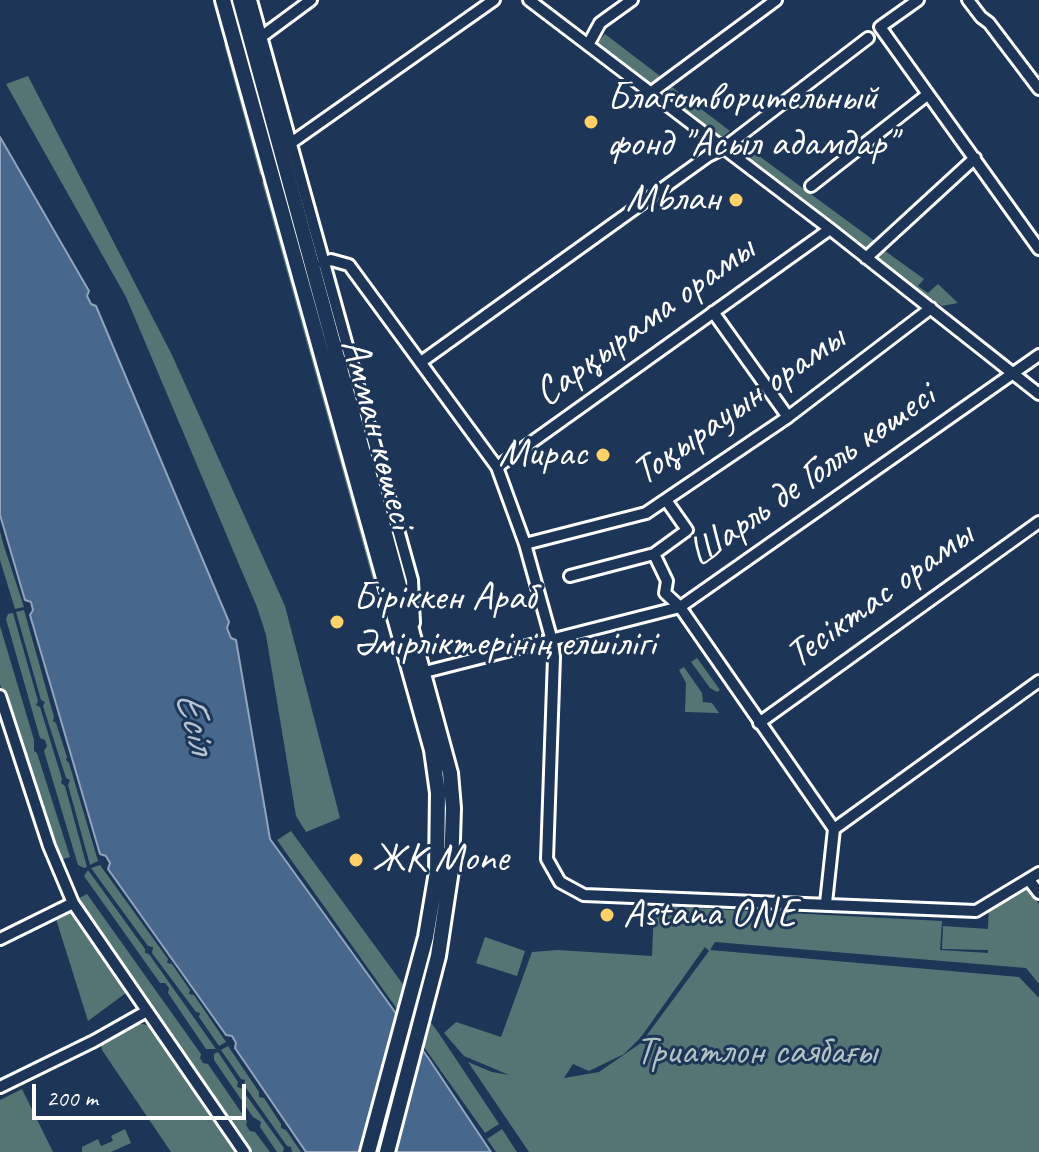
<!DOCTYPE html>
<meta charset="utf-8">
<style>
body{margin:0}
#map{position:relative;width:1039px;height:1152px;overflow:hidden;background:#1d3557;font-family:Caveat,sans-serif}
canvas{display:block}
.scale{position:absolute;left:32px;top:1084px;width:214px;height:36px;box-sizing:border-box;border:4px solid #fff;border-top:0;padding-left:10px;font-size:24px;line-height:28px;white-space:nowrap;color:#fff;-webkit-text-stroke:6px #1d3557;paint-order:stroke}
</style>
<div id="map">
<canvas width="1039" height="1152"></canvas>
<div class="scale">200 m</div>
</div>
<script>
const c = document.querySelector('canvas').getContext('2d');
c.lineJoin = 'round';
function paint(path, color) {
  c.fillStyle = color;
  c.fill(path, 'evenodd');
}
function toPath(rows) {
  const path = new Path2D();
  for (const r of rows) {
    path.moveTo(r[0], r[1]);
    for (let i = 2; i < r.length; i += 2) path.lineTo(r[i], r[i + 1]);
  }
  return path;
}
function strokePath(path, color, width, dash) {
  c.strokeStyle = color;
  c.lineWidth = width;
  c.lineCap = dash ? 'butt' : 'round';
  c.setLineDash(dash || []);
  c.stroke(path);
}
function label(font, color, halo, rows, align = 'center') {
  c.font = font + ' Caveat,sans-serif';
  c.lineWidth = 6;
  c.setLineDash([]);
  c.textBaseline = 'middle';
  c.strokeStyle = halo;
  c.fillStyle = color;
  for (const [text, x, y, turn = 0] of rows) {
    c.save();
    c.translate(x, y);
    c.rotate((+turn || 0) * Math.PI / 180);
    c.textAlign = isNaN(turn) ? turn : align;
    if (halo) c.strokeText(text, 0, 0);
    c.fillText(text, 0, 0);
    c.restore();
  }
}
paint(toPath([
 [605,34,660,76,651,84,597,43],
 [224,44,228,47,263,174,260,175],
 [28,76,172,355,285,606,340,818,306,832,296,816,266,635,257,607,126,297,6,84],
 [672,87,730,131,720,139,662,95],
 [740,142,876,242,866,252,733,150],
 [265,181,381,592,374,584,262,182],
 [881,248,924,279,918,286,928,293,938,284,958,303,942,306,872,257],
 [0,531,3,543,24,607,15,609,0,560],
 [24,610,54,717,53,721,56,723,67,757,66,760,69,763,98,861,90,865,68,785,70,780,66,778,43,706,45,702,41,700,16,612],
 [13,613,38,701,36,705,40,707,62,779,61,783,65,786,87,867,84,868,78,865,44,751,47,746,45,740,40,738,6,619,8,614],
 [0,626,34,740,34,751,37,753,70,857,57,861,0,684],
 [697,658,720,690,717,692,710,688,691,662],
 [684,667,702,693,703,702,712,703,719,713,685,712,686,683,679,670],
 [291,831,440,1035,499,1124,485,1133,277,840],
 [100,865,168,959,167,963,172,964,190,990,189,994,194,995,226,1042,219,1046,199,1017,200,1013,196,1012,152,953,153,947,148,946,91,868],
 [88,870,145,949,145,953,149,954,216,1049,206,1049,168,993,169,988,165,983,160,983,84,876],
 [1025,886,1039,904,1039,984,1026,968,715,942,710,950,1019,977,1039,998,1039,1152,529,1152,468,1062,492,1072,509,1075,464,1056,444,1033,456,1022,501,1037,532,952,558,950,652,956,654,906,942,921,940,950,988,953,988,950,942,949,943,926,988,929,989,905],
 [705,947,709,951,641,1043,599,1072,564,1078,573,1064,589,1071,624,1054,641,1037],
 [87,894,201,1054,200,1058,203,1063,208,1064,247,1121,246,1125,250,1131,255,1132,270,1152,248,1152,76,900],
 [73,911,126,993,88,1021,56,919],
 [485,937,525,951,517,976,476,963],
 [139,1023,154,1027,239,1152,171,1152,102,1050,101,1044],
 [228,1046,259,1092,259,1097,264,1098,281,1124,281,1128,286,1130,301,1152,292,1152,291,1147,287,1146,244,1085,245,1080,241,1079,221,1050],
 [218,1052,238,1082,237,1087,241,1088,284,1148,283,1152,277,1152,260,1127,261,1122,253,1117,214,1060,214,1054],
 [22,1089,53,1152,0,1152,0,1100],
 [125,1129,131,1143,111,1152,82,1152,82,1147,98,1139,101,1146,113,1141,111,1136],
 [502,1129,517,1152,496,1152,487,1139]
]), '#557575');
const water = toPath([
 [0,137,89,291,87,296,91,304,96,306,229,622,227,628,231,638,236,640,270,839,429,1059,491,1152,306,1152,235,1048,236,1043,232,1036,226,1035,108,869,110,863,106,856,100,854,30,615,33,610,31,602,25,600,0,515,0,137]
]);
paint(water, '#48678d');
strokePath(water, '#91a4bb', 2);
const minor = toPath([
 [251,0,412,580,414,623],
 [529,0,830,229,1039,394],
 [918,0,880,27,1039,249],
 [968,0,981,17,989,23,1039,89],
 [261,37,311,0],
 [588,45,600,23,632,0],
 [649,94,776,0],
 [291,143,494,0],
 [811,186,927,95],
 [866,258,975,158],
 [323,263,331,260,349,265,497,467,525,544,552,641,554,657,547,859,560,882,584,895,976,911,1039,873],
 [713,312,788,417],
 [421,362,708,156,724,148,868,38],
 [497,467,830,229],
 [525,544,646,513,788,417,931,308],
 [654,554,667,581,665,593,680,607,834,829,826,903],
 [570,576,654,554,687,530,666,500],
 [417,674,680,607,1039,355],
 [0,696,49,846,73,903,244,1152],
 [759,723,1039,522],
 [834,829,1039,681],
 [1029,880,1039,893],
 [0,939,73,903],
 [0,1087,94,1041,147,1011]
]);
const major = toPath([
 [223,0,432,750,438,793,437,872,426,937,368,1152],
 [240,0,450,773,453,808,451,870,438,956,387,1152]
]);
strokePath(minor, '#fff', 16);
strokePath(major, '#fff', 20);
strokePath(minor, '#1d3557', 10);
strokePath(major, '#1d3557', 14);
for (const [x, y, r, color] of [
 [591,122,8,"#ffd166"],
 [736,200,8,"#ffd166"],
 [603,455,8,"#ffd166"],
 [337,622,8,"#ffd166"],
 [356,860,8,"#ffd166"],
 [607,915,8,"#ffd166"]
]) {
  const dot = new Path2D();
  dot.arc(x, y, r, 0, 2 * Math.PI);
  c.fillStyle = color;
  c.fill(dot);
  strokePath(dot, '#1d3557', 3);
}
label('40px', '#fff', '#1d3557', [
 ["Благотворительный",607,99],
 ["фонд \"Асыл адамдар\"",607,145],
 ["Мbлан",720,200,"right"],
 ["Мирас",587,455,"right"],
 ["Біріккен Араб",353,599],
 ["Әмірліктерінің елшілігі",353,645],
 ["ЖК Mone",372,860],
 ["Astana ONE",623,915]
], 'left');
label('40px', '#fff', '#1d3557', [
 ["Сарқырама орамы",645,322,-36],
 ["Тоқырауын орамы",739,406,-35],
 ["Амман көшесі",377,434,75],
 ["Шарль де Голль көшесі",812,476,-35],
 ["Тесіктас орамы",880,596,-36]
]);
label('40px', '#b2c1c1', '#1d3557', [
 ["Триатлон саябағы",756,1053]
]);
label('italic 42px', '#b6c2d1', '#1d3557', [
 ["Есіл",194,722,75]
]);
</script>
